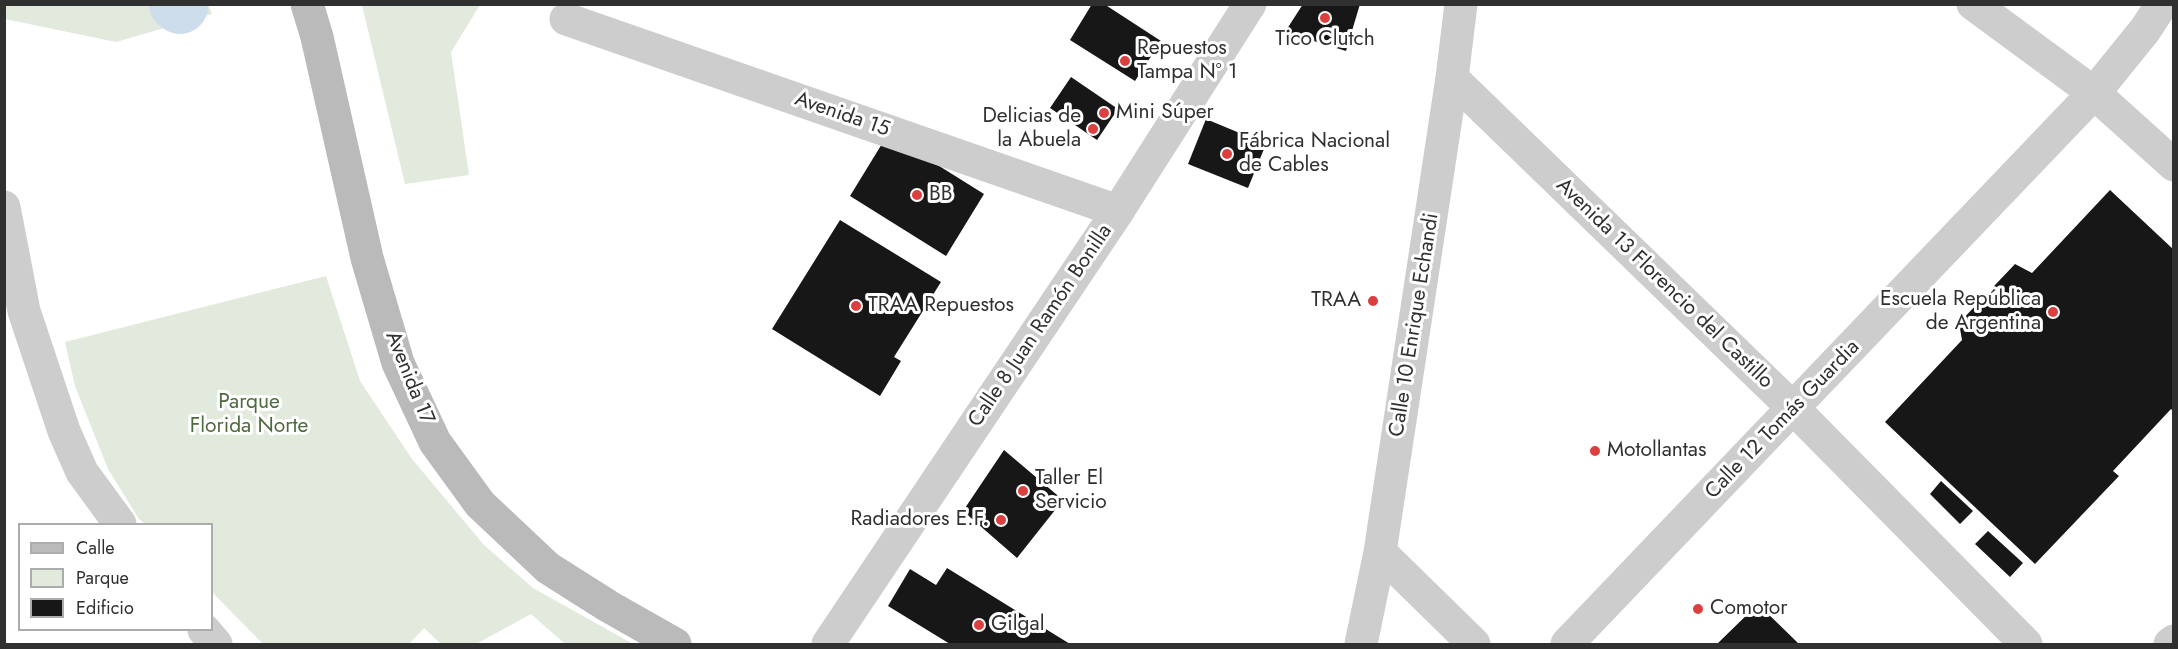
<!DOCTYPE html>
<meta charset="utf-8">
<style>
body{margin:0}
#map{position:relative;width:2178px;height:649px;overflow:hidden;background:#fff;font-family:Jost,sans-serif}
canvas{display:block}
.frame{position:absolute;inset:0;border:6px solid #303030;pointer-events:none}
.legend{position:absolute;left:18px;top:523px;width:195px;height:108px;box-sizing:border-box;background:#fff;border:2px solid #acacac;margin:0;padding:8px 10px;list-style:none;font-size:18px;color:#303030}
.legend li{display:flex;align-items:center;gap:12px;height:30px}
.legend b{width:30px;border:2px solid #acacac}
</style>
<div id="map">
<canvas width="2178" height="649"></canvas>
<div class="frame"></div>
<ul class="legend">
<li><b style="height:8px;background:#bababa"></b>Calle</li>
<li><b style="height:16px;background:#e2e9dd"></b>Parque</li>
<li><b style="height:16px;background:#171717"></b>Edificio</li>
</ul>
</div>
<script>
const c = document.querySelector('canvas').getContext('2d');
c.lineJoin = 'round';
function paint(path, color) {
  c.fillStyle = color;
  c.fill(path, 'evenodd');
}
function toPath(rows) {
  const path = new Path2D();
  for (const r of rows) {
    path.moveTo(r[0], r[1]);
    for (let i = 2; i < r.length; i += 2) path.lineTo(r[i], r[i + 1]);
  }
  return path;
}
function strokePath(path, color, width, dash) {
  c.strokeStyle = color;
  c.lineWidth = width;
  c.lineCap = dash ? 'butt' : 'round';
  c.setLineDash(dash || []);
  c.stroke(path);
}
function label(font, color, halo, rows, align = 'center') {
  c.font = font + ' Jost,sans-serif';
  c.lineWidth = 6;
  c.setLineDash([]);
  c.textBaseline = 'middle';
  c.strokeStyle = halo;
  c.fillStyle = color;
  for (const [text, x, y, turn = 0] of rows) {
    c.save();
    c.translate(x, y);
    c.rotate((+turn || 0) * Math.PI / 180);
    c.textAlign = isNaN(turn) ? turn : align;
    if (halo) c.strokeText(text, 0, 0);
    c.fillText(text, 0, 0);
    c.restore();
  }
}
paint(toPath([
 [5,4,208,4,212,14,116,42,5,19],
 [362,5,480,5,451,52,469,175,405,184],
 [326,276,360,381,412,459,484,545,533,588,633,644,565,644,531,614,476,644,441,644,424,628,409,644,263,644,212,592,212,524,145,524,139,519,108,469,75,386,65,342]
]), '#e2e9dd');
strokePath(toPath([
 [177,4,180,6]
]), '#cdddeb', 56);
paint(toPath([
 [1092,4,1104,4,1161,41,1135,81,1070,40],
 [1303,4,1360,4,1346,51,1285,32],
 [1071,77,1118,109,1097,140,1050,108],
 [1206,119,1266,144,1248,188,1188,164],
 [888,134,984,194,946,256,850,196],
 [2110,190,2174,250,2174,412,2171,409,2113,471,2119,476,2035,564,1885,422,1962,340,1959,323,2015,264,2032,273],
 [840,220,941,282,894,357,901,361,880,396,772,329],
 [1004,450,1063,500,1017,558,963,511],
 [1941,481,1973,511,1960,524,1930,494],
 [1988,531,2023,563,2010,577,1975,544],
 [947,568,1070,644,950,644,888,606,910,569,936,585],
 [1758,604,1799,644,1717,644]
]), '#171717');
strokePath(toPath([
 [566,19,1118,211],
 [4,207,24,311,64,431,82,472,120,524],
 [1380,552,1474,644],
 [204,630,216,644],
 [1361,644,1380,552,1452,78],
 [1567,644,2094,93,2174,165],
 [2170,644,2174,641]
]), '#cdcdcd', 33);
strokePath(toPath([
 [1461,4,1452,78,1794,409,2026,644],
 [1973,4,2094,93,2145,30,2162,4],
 [828,644,1118,211,1250,4]
]), '#cdcdcd', 33);
strokePath(toPath([
 [307,4,317,37,367,258,398,363,435,442,480,504,548,568,608,606,675,644]
]), '#bababa', 33);
for (const [x, y, r, color] of [
 [1325,18,6,"#db403f"],
 [1125,61,6,"#db403f"],
 [1104,113,6,"#db403f"],
 [1093,129,6,"#db403f"],
 [1227,154,6,"#db403f"],
 [917,195,6,"#db403f"],
 [1373,301,6,"#db403f"],
 [856,306,6,"#db403f"],
 [2053,312,6,"#db403f"],
 [1595,451,6,"#db403f"],
 [1023,491,6,"#db403f"],
 [1001,520,6,"#db403f"],
 [1698,609,6,"#db403f"],
 [979,625,6,"#db403f"]
]) {
  const dot = new Path2D();
  dot.arc(x, y, r, 0, 2 * Math.PI);
  c.fillStyle = color;
  c.fill(dot);
  strokePath(dot, '#fff', 2);
}
label('21px', '#303030', '#fff', [
 ["Tico Clutch",1325,40,"center"],
 ["Repuestos",1137,49],
 ["Tampa Nº 1",1137,73],
 ["Mini Súper",1116,113],
 ["Delicias de",1081,117,"right"],
 ["la Abuela",1081,141,"right"],
 ["Fábrica Nacional",1239,142],
 ["de Cables",1239,166],
 ["BB",929,195],
 ["Escuela República",2041,300,"right"],
 ["de Argentina",2041,324,"right"],
 ["TRAA",1361,301,"right"],
 ["TRAA Repuestos",868,306],
 ["Motollantas",1607,451],
 ["Taller El",1035,479],
 ["Servicio",1035,503],
 ["Radiadores E.F.",989,520,"right"],
 ["Comotor",1710,609],
 ["Gilgal",991,625]
], 'left');
label('21px', '#303030', '#fff', [
 ["Avenida 15",842,115,19],
 ["Avenida 13 Florencio del Castillo",1664,284,44],
 ["Calle 10 Enrique Echandi",1415,325,-81],
 ["Calle 8 Juan Ramón Bonilla",1041,326,-56],
 ["Avenida 17",409,378,68],
 ["Calle 12 Tomás Guardia",1783,420,-46]
]);
label('21px', '#506a40', '#fff', [
 ["Parque",249,403],
 ["Florida Norte",249,427]
]);
</script>
